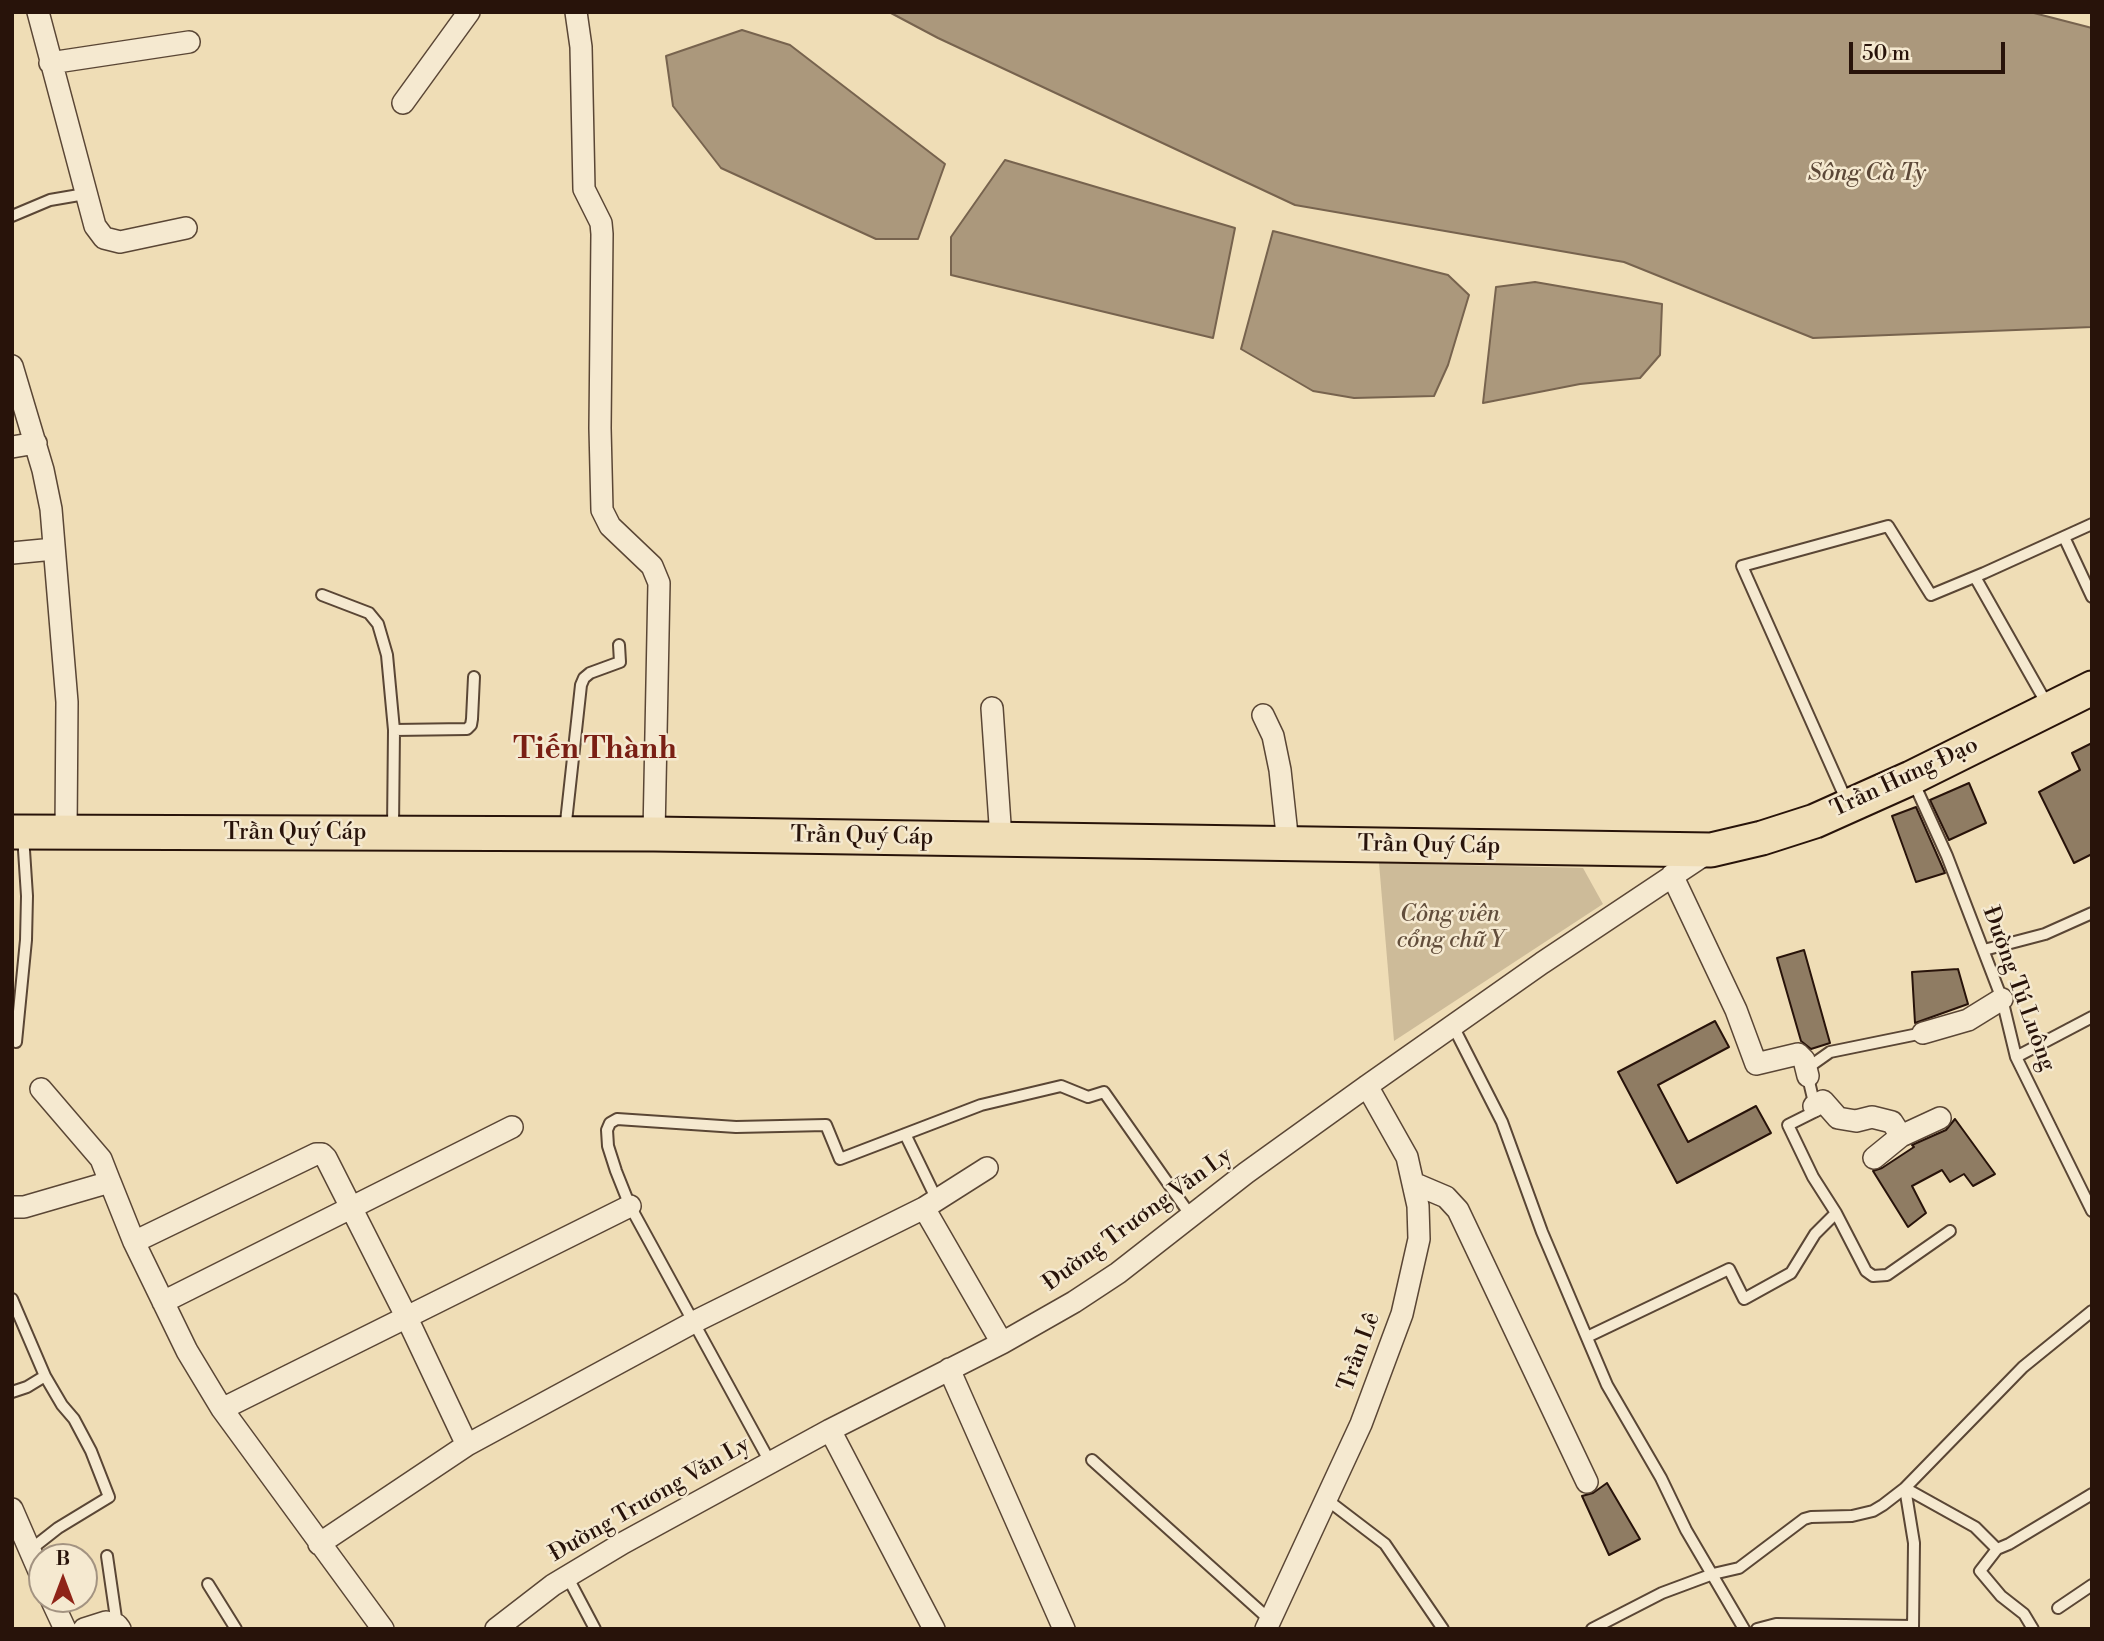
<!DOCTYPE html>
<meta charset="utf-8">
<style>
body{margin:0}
#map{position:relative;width:2104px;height:1641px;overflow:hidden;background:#efddb6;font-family:"Libre Bodoni",serif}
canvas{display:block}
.frame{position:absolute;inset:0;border:14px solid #28130a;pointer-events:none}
.north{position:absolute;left:28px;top:1543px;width:70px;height:70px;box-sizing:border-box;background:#f5e9d0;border:2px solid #a39381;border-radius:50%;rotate:0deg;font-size:19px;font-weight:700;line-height:28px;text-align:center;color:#28130a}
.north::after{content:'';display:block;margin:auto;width:24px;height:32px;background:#8f2418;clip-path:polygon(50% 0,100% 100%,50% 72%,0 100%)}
.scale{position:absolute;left:1849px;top:42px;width:156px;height:32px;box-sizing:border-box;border:4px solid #28130a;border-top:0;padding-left:9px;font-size:21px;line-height:24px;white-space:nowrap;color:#28130a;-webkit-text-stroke:5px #f5e9d0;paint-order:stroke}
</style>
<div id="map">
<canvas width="2104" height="1641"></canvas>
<div class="frame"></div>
<div class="north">B</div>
<div class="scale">50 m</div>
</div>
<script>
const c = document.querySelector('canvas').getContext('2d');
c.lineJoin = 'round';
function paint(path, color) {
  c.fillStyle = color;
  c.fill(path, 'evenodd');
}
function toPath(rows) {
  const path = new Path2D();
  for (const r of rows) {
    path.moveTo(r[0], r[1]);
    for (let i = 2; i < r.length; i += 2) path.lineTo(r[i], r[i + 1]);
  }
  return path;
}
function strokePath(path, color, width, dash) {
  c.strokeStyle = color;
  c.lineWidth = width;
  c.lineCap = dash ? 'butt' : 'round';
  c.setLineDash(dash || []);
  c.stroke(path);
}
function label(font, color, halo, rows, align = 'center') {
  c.font = font + ' "Libre Bodoni",serif';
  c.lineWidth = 5;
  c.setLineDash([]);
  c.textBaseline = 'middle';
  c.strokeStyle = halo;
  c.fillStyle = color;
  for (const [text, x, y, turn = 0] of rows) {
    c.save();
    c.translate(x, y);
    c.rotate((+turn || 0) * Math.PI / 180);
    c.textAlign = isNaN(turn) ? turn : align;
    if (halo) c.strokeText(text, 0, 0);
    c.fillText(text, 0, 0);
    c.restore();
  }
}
paint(toPath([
 [1379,863,1583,868,1603,904,1394,1041]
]), '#cdbb99');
const water = toPath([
 [889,12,2030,12,2092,28,2092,327,1813,338,1624,262,1295,205,938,38,889,12],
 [742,30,790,45,945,164,918,239,876,239,721,168,673,106,666,56,742,30],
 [1005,160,1235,228,1213,338,951,275,951,237,1005,160],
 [1273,231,1448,275,1469,295,1448,365,1434,396,1354,398,1313,391,1241,349,1273,231],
 [1535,282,1662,304,1660,355,1640,378,1580,384,1483,403,1496,287,1535,282]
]);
paint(water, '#ab987c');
strokePath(water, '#77634e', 2);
const building = toPath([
 [2092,743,2092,854,2074,863,2039,792,2080,770,2072,753,2092,743],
 [1969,783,1986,823,1949,840,1930,800,1969,783],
 [1916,807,1945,873,1916,882,1892,816,1916,807],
 [1804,950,1830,1043,1811,1049,1801,1041,1777,958,1804,950],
 [1958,969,1968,1004,1915,1023,1912,972,1958,969],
 [1715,1021,1729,1047,1658,1085,1688,1142,1756,1106,1771,1133,1677,1183,1618,1072,1715,1021],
 [1955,1119,1995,1174,1973,1186,1964,1174,1950,1182,1942,1170,1912,1186,1926,1213,1908,1227,1873,1171,1882,1168,1914,1147,1912,1145,1946,1130,1955,1119],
 [1607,1483,1640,1539,1609,1555,1582,1496,1593,1493,1607,1483]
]);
paint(building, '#8f7c63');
strokePath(building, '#28130a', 2);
const service = toPath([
 [12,216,50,200,85,194],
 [2064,537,2092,597],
 [1975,577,2048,706],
 [322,595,369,613,378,624,387,655,394,730,393,828],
 [394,730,467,729,471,725,472,719,474,677],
 [1913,781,1947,856,2002,999,2016,1057,2092,1211],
 [1848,804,1742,566,1888,526,1931,595,1984,573,2092,524],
 [565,831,581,685,584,678,590,673,620,662,619,645],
 [1984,950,2045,934,2092,913],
 [1453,1026,1502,1122,1542,1232,1607,1385,1661,1478,1686,1530,1744,1629],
 [1923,1033,1830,1052,1806,1069,1816,1111,1788,1125,1813,1177,1836,1213,1866,1271,1873,1276,1887,1275,1950,1231],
 [16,1042,26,940,27,896,23,835],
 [2016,1057,2092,1017],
 [905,1134,937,1200],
 [12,1299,45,1376],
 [1587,1337,1729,1269,1744,1299,1791,1273,1815,1234,1836,1213],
 [12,1392,27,1387,45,1376,62,1405,74,1419,91,1451,109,1497,58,1528,30,1550],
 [1092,1460,1270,1620],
 [770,1462,630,1206,616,1171,608,1146,607,1130,610,1123,617,1119,736,1127,826,1125,840,1159,981,1105,1061,1086,1088,1097,1104,1092,1191,1216],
 [1905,1488,1975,1527,1997,1549,2009,1544,2092,1494],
 [1905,1488,1914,1543,1913,1629],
 [1326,1499,1385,1544,1443,1629],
 [1997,1549,1980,1571,2001,1596,2024,1614,2033,1629],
 [107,1556,117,1625],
 [567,1576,595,1629],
 [208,1584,236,1629],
 [2058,1608,2092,1585],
 [1592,1629,1662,1593,1713,1574,1739,1568,1804,1519,1811,1517,1852,1516,1873,1511,1883,1505,1905,1488,2023,1367,2092,1311],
 [1757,1629,1776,1624,1913,1626]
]);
const minor = toPath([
 [38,12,95,226,104,238,120,242,186,228],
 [576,12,581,47,584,189,601,223,602,234,600,428,602,510,610,526,652,566,659,583,654,834],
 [50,63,189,42],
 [403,103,469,12],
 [12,366,43,470,51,509,67,702,66,832],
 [12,447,36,443],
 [12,553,54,549],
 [992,708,1001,839],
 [1263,715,1273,736,1280,770,1288,844],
 [1672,875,1736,1010,1756,1064,1798,1054,1804,1060,1808,1076],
 [1923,1033,1968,1020,2002,999],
 [41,1089,101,1159,110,1182],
 [1814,1106,1823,1101,1838,1118,1856,1121,1872,1117,1892,1122,1901,1136,1940,1118],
 [1874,1158,1901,1136],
 [1413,1183,1446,1197,1458,1210,1587,1482],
 [12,1207,24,1207,110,1182,134,1242,187,1351,222,1409,383,1629],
 [924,1208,1002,1343],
 [134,1242,316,1154,322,1154,326,1158,406,1316,467,1445],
 [163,1302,512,1127],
 [949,1369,1064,1629],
 [222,1409,630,1206],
 [830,1430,934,1629],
 [12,1509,42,1578],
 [319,1544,467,1445,694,1322,924,1208,987,1168],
 [51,1599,65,1629],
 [84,1629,106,1622,117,1625,120,1629],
 [496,1629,553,1585,623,1543,830,1430,1002,1343,1074,1302,1118,1273,1246,1173,1367,1086,1542,963,1710,851],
 [1266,1629,1361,1424,1402,1314,1419,1239,1418,1206,1407,1157,1367,1086]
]);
const primary = toPath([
 [12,832,654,834,1711,850,1762,838,1815,821,1911,778,2092,688]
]);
strokePath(service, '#5a4635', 14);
strokePath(minor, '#5a4635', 24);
strokePath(primary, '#28130a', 37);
strokePath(service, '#f5e9d0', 10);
strokePath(minor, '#f5e9d0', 21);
strokePath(primary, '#efddb6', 33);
label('23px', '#28130a', '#f5e9d0', [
 ["Trần Hưng Đạo",1905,778,-25],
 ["Trần Quý Cáp",295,833],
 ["Trần Quý Cáp",862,837,1],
 ["Trần Quý Cáp",1429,846,1],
 ["Đường Tú Luông",2018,989,70],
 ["Đường Trương Văn Ly",1138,1220,-36],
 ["Trần Lê",1360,1352,-70],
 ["Đường Trương Văn Ly",650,1500,-30]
]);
label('italic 23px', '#624e3c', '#f5e9d0', [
 ["Công viên",1450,915],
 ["cổng chữ Y",1450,941]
]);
label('italic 24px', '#5c4838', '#f5e9d0', [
 ["Sông Cà Ty",1867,174]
]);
label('bold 30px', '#7a1f14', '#f5e9d0', [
 ["Tiến Thành",595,751]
]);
</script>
